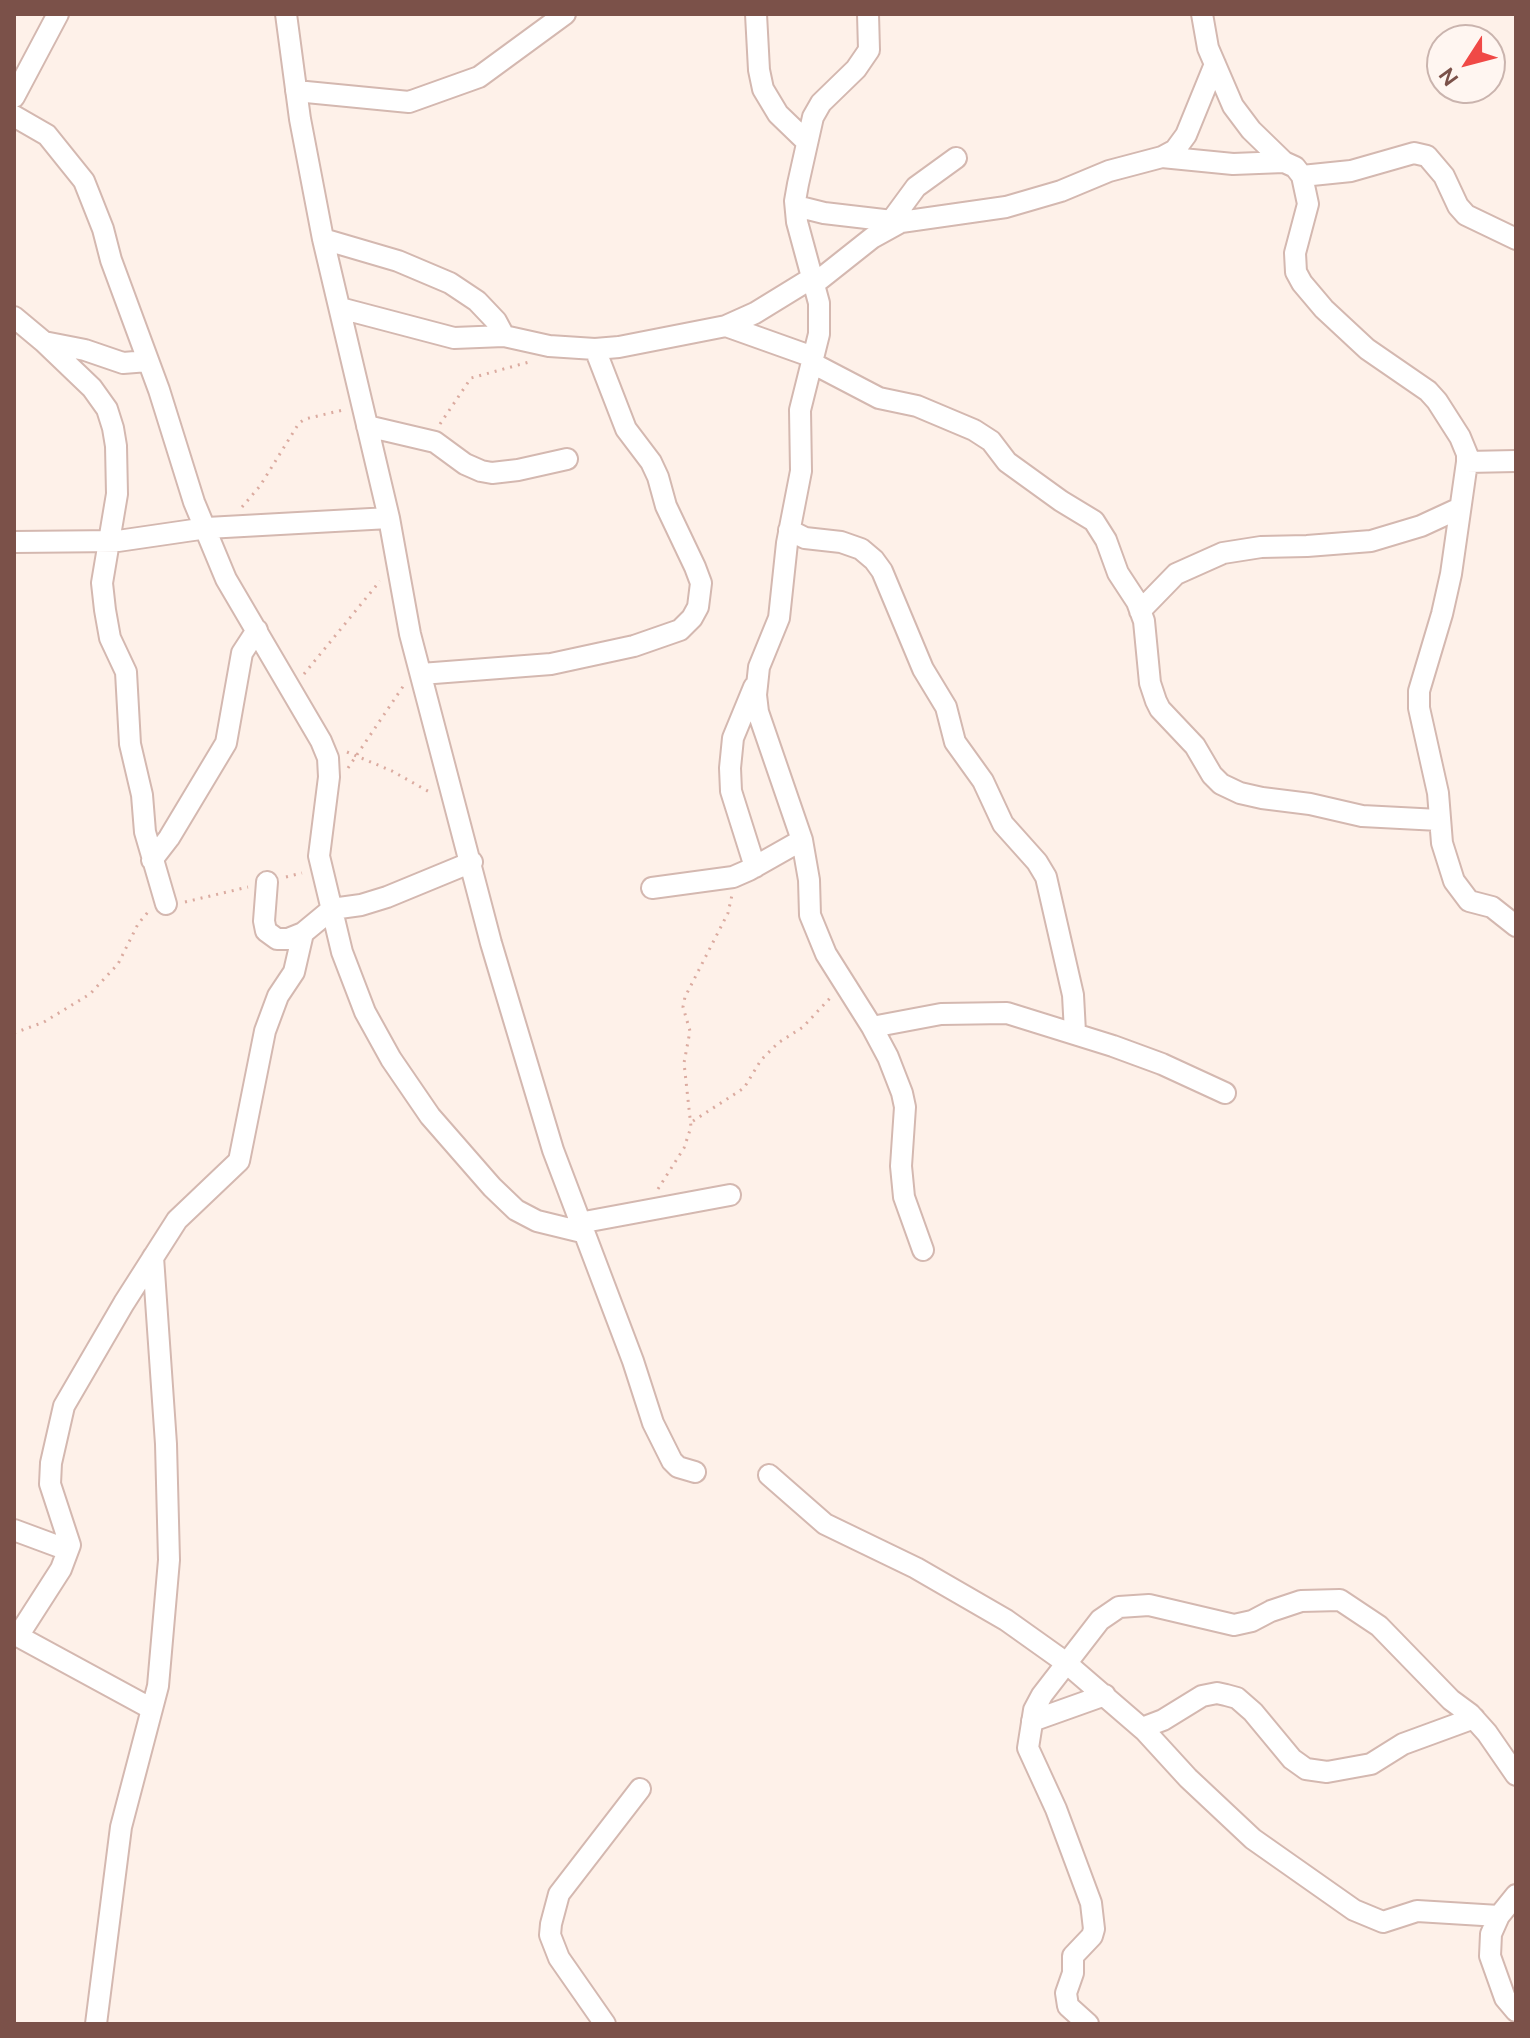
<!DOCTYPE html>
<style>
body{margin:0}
#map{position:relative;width:1530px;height:2038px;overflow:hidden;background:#fef1e9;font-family:Ubuntu,sans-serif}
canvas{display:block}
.frame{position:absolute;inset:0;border:16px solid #7b5149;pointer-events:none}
.north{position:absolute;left:1426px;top:24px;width:80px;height:80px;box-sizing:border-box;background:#fff6f1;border:2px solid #cab4ae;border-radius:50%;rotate:234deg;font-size:22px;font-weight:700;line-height:32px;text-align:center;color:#7b5149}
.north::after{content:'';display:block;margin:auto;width:28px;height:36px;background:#f04946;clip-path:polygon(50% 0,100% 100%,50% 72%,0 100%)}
</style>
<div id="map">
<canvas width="1530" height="2038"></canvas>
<div class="frame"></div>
<div class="north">N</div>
</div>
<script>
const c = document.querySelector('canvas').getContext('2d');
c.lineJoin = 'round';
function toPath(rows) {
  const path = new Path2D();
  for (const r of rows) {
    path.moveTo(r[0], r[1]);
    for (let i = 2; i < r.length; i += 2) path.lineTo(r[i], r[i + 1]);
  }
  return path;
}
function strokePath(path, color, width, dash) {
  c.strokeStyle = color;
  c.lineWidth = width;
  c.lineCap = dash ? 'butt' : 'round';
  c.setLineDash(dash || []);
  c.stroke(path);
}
const minor = toPath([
 [286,14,300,119,323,239,389,518,410,634,491,943,553,1150,633,1361,653,1423,672,1461,678,1467,695,1472],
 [756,14,759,70,763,89,778,114,806,141],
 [868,14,869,50,856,69,821,103,813,117,798,184,795,201,797,222,819,303,819,334,800,410,801,471,787,543,779,618,759,667,756,695,758,712,802,840,809,880,810,915,826,954,872,1027,888,1057,902,1093,905,1107,901,1166,904,1197,923,1250],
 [1202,14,1208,48,1233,106,1251,130,1284,162],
 [296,91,409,102,479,77,565,14],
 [14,97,58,14],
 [14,116,47,135,84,181,103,229,111,260,159,390,194,502,226,579,321,741,328,758,329,777,319,856,342,952,365,1012,391,1059,430,1116,492,1187,516,1210,537,1221,582,1232],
 [1162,157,1233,164,1284,162,1295,167,1302,176,1308,204,1295,253,1296,272,1302,283,1324,309,1367,349,1428,391,1437,401,1460,437,1467,454,1467,462,1451,574,1442,614,1419,691,1419,708,1438,793,1442,843,1454,881,1469,901,1492,907,1516,926],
 [1302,176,1351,171,1414,153,1427,156,1444,176,1458,206,1466,215,1516,239],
 [796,206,824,213,901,222],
 [891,221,916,187,956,158],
 [323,239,398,261,450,283,477,301,496,321,504,336],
 [814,284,872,238,901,222,1006,207,1061,191,1109,171,1162,157,1175,150,1186,135,1215,64],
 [340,308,454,338,504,336,549,346,595,349,619,347,726,326,755,313,812,278],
 [14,317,44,342,92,388,107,409,113,428,116,446,117,494,102,583,105,610,110,638,126,672,130,744,142,795,145,832,166,904],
 [726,326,813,357],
 [44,342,85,350,123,363,148,361],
 [812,363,879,398,917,406,974,430,991,441,1007,462,1061,501,1094,521,1106,540,1118,573,1137,602,1144,621,1150,683,1156,701,1160,709,1195,746,1212,775,1221,784,1240,793,1262,798,1310,804,1362,816,1439,820],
 [367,426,435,442,465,464,481,471,492,473,518,470,567,459],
 [1467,462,1516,461],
 [789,530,805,538,841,542,861,549,874,560,882,571,923,669,946,707,955,742,983,781,1003,824,1037,862,1046,877,1073,995,1075,1032],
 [14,542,118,541,207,528,389,518],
 [1140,611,1176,574,1223,553,1261,547,1307,546,1371,541,1421,526,1460,508],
 [421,674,551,664,634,646,680,630,692,618,698,607,701,583,695,567,666,506,658,477,651,462,626,429,595,349],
 [754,687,733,738,730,768,731,791,755,867],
 [152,860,169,838,226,743,242,653,257,630],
 [267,882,264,921,266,931,277,939,288,939,303,933,332,909,361,905,387,897,472,862],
 [652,888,733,877,749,870,802,840],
 [872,1027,941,1014,1007,1013,1113,1046,1162,1064,1225,1093],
 [579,1223,730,1195],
 [769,1475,825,1524,916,1568,1006,1620,1065,1662,1145,1731,1188,1778,1253,1839,1354,1910,1383,1922,1417,1911,1499,1916],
 [14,1530,68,1550],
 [14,1634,152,1709],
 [18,1636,61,1569,70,1545,50,1484,51,1463,64,1406,124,1303,177,1220,239,1161,265,1031,278,996,294,972,303,933],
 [1032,1721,1105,1695],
 [1142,1728,1163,1720,1202,1696,1217,1693,1226,1695,1237,1698,1253,1712,1292,1759,1306,1769,1327,1772,1371,1764,1403,1744,1474,1718],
 [1516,1895,1499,1916,1491,1934,1490,1956,1505,1998,1516,2011],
 [96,2024,121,1827,158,1686,169,1560,166,1444,153,1257],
 [605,2024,559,1958,550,1935,551,1924,559,1894,640,1789],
 [1088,2024,1068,2006,1066,1993,1073,1973,1073,1956,1092,1936,1094,1929,1091,1903,1056,1809,1028,1748,1034,1710,1042,1695,1100,1620,1119,1607,1149,1605,1234,1625,1252,1621,1271,1611,1301,1601,1340,1600,1379,1626,1451,1700,1470,1714,1487,1733,1516,1775]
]);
strokePath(minor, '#d4b8b0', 24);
strokePath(toPath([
 [440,424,471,378,529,362],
 [242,507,260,486,299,423,305,419,343,410],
 [304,674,380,581],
 [347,752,392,771,433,794],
 [348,768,404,685],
 [286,877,302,873],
 [185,902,248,887],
 [14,1033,44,1022,90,994,118,964,138,924,148,912],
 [693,1121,744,1088,761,1060,778,1043,803,1027,831,997],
 [658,1189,684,1148,691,1127,684,1063,690,1031,683,1007,685,997,728,913,732,895]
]), '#dbaba0', 3, [2, 6]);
strokePath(minor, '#fff', 20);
</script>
